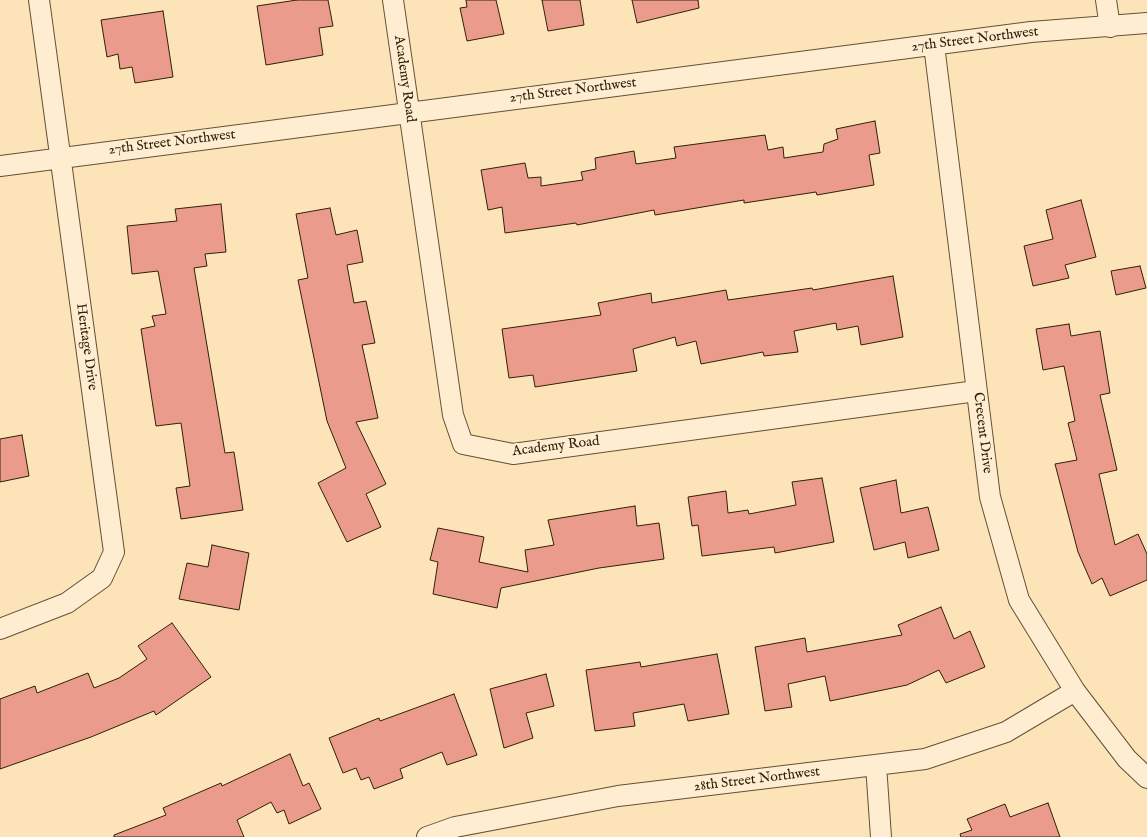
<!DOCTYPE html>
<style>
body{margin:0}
canvas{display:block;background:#fde3b8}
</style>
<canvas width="1147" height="837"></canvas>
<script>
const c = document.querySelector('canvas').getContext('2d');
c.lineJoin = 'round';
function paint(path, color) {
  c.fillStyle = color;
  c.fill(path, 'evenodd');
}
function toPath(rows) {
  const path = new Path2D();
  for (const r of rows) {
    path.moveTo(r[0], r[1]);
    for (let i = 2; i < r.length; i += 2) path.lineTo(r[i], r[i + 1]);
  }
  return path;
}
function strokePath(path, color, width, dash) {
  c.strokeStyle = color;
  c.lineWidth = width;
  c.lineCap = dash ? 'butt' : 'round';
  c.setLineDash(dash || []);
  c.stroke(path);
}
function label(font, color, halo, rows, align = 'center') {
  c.font = font + ' "IM FELL English",serif';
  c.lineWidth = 4;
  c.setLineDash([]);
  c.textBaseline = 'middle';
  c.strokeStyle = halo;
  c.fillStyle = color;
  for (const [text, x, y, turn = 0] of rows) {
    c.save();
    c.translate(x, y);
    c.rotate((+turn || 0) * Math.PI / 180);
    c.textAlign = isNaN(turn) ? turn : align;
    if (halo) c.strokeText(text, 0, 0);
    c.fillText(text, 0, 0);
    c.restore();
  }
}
const building = toPath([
 [297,0,328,0,333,26,319,28,323,55,266,65,257,6,297,0],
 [466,0,496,0,504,34,467,41,460,8,467,7,466,0],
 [542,0,580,0,584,25,548,31,542,0],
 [632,0,698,0,699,8,637,23,632,0],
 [163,11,173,77,135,83,132,67,120,69,118,54,107,57,101,20,163,11],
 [875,121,880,153,869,155,874,185,817,195,816,192,744,203,744,200,655,215,654,210,577,225,576,223,505,233,502,207,488,210,481,170,525,163,528,178,541,177,541,186,583,180,581,172,596,169,595,158,634,151,636,164,676,158,674,147,765,135,768,150,783,147,784,158,823,152,824,144,838,139,836,129,875,121],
 [1081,200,1096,257,1065,265,1069,278,1033,286,1024,246,1053,239,1046,210,1081,200],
 [221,204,226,252,205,254,207,266,194,268,225,453,234,452,243,510,181,519,176,488,190,486,181,423,156,426,141,329,155,326,152,316,166,314,158,271,132,274,127,226,177,221,175,209,221,204],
 [330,208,336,235,357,230,363,262,347,265,354,303,366,301,375,343,362,345,378,418,356,422,386,484,366,494,381,527,347,542,318,483,346,468,327,421,298,280,308,278,296,214,330,208],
 [1140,266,1146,288,1116,295,1111,271,1140,266],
 [893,276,903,337,861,345,858,326,837,330,836,323,794,331,798,352,764,356,763,352,701,364,696,341,677,346,675,337,633,349,637,371,535,387,533,375,509,378,502,329,601,315,598,303,651,293,652,303,726,290,728,300,812,288,813,290,893,276],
 [1069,324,1071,336,1100,331,1110,393,1100,395,1117,470,1099,474,1115,545,1138,534,1147,554,1147,580,1110,596,1102,578,1092,584,1078,552,1055,464,1077,460,1068,423,1075,421,1064,366,1043,370,1036,329,1069,324],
 [22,435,29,476,0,482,0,439,22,435],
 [822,478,834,542,775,553,774,547,702,556,698,525,692,526,688,497,726,491,728,513,748,510,749,514,796,505,792,482,822,478],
 [896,480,901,513,928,507,939,550,908,558,905,542,874,550,860,488,896,480],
 [635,506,637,526,659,523,664,559,599,568,501,588,497,608,433,594,438,562,430,560,438,528,484,537,479,562,528,572,525,550,554,545,548,520,635,506],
 [212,545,249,553,239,610,179,599,187,563,208,567,212,545],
 [941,607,954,639,970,631,985,667,946,683,939,670,907,685,830,701,825,676,788,684,792,707,765,711,755,647,805,638,807,652,902,635,898,625,941,607],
 [172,623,211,677,156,715,154,711,91,737,0,769,0,699,35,686,37,693,88,673,94,688,119,678,147,659,138,646,172,623],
 [717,654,729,714,688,721,684,704,633,713,635,726,595,731,586,670,640,662,641,667,717,654],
 [546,674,554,706,526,713,533,738,504,748,490,689,546,674],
 [454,694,477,755,447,765,442,752,400,769,403,778,374,789,369,777,361,780,356,768,343,773,329,738,379,718,380,721,454,694],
 [290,754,303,786,309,783,321,809,289,824,284,810,277,813,271,802,237,820,244,837,114,837,114,835,166,815,163,808,221,783,222,786,290,754],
 [1048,803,1060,837,961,837,960,834,972,830,967,819,1005,804,1010,817,1048,803]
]);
paint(building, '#eb9b8c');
strokePath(building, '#30200a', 1);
const street = toPath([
 [393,0,453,415,463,444,513,454,976,391],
 [1106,0,1110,27],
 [934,45,990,497,1019,600,1075,691,1127,759,1147,778],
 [0,166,1031,32,1147,23],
 [0,629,67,603,102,578,114,552,39,0],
 [876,765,881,837],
 [427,837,455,827,618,796,925,759,1006,732,1075,691]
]);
strokePath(street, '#635136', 22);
strokePath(street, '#feedd1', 20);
label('14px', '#30200a', '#feedd1', [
 ["27th Street Northwest",975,40,-7],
 ["Academy Road",404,79,82],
 ["27th Street Northwest",573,91,-7],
 ["27th Street Northwest",172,143,-7],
 ["Heritage Drive",86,347,82],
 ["Crecent Drive",982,433,83],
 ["Academy Road",556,447,-7],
 ["28th Street Northwest",757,780,-7]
]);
</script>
